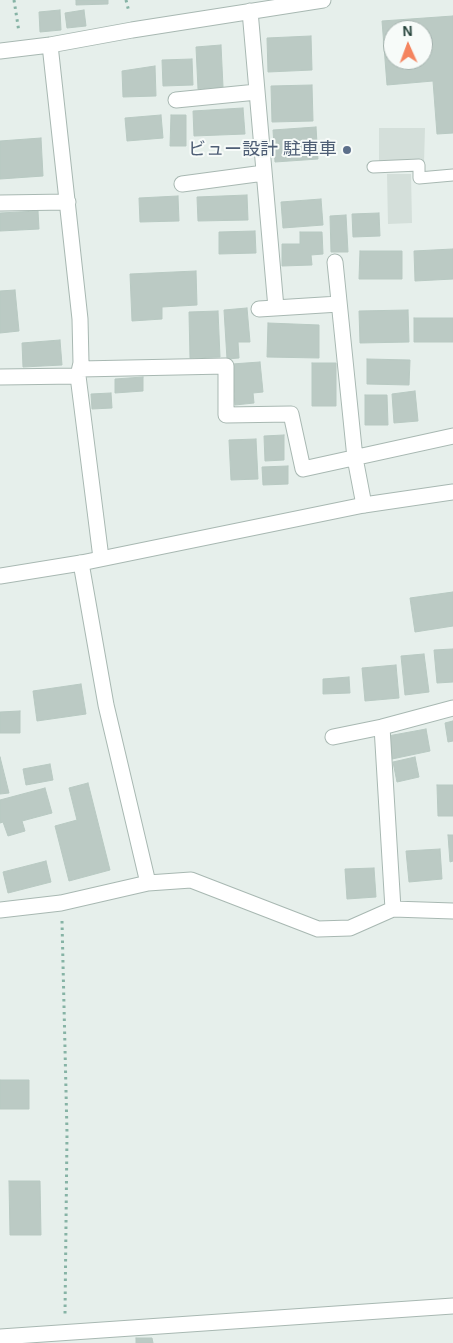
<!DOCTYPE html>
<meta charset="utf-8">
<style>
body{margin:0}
#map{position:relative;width:453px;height:1343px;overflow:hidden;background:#e6efeb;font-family:Arial,sans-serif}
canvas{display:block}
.north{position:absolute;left:383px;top:20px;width:50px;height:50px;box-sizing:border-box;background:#f7fbf9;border:1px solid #a3b1ad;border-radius:50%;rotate:358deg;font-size:14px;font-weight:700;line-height:20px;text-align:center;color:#24423a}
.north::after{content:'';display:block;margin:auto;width:18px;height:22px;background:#f4845f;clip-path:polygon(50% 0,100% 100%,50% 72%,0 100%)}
</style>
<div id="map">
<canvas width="453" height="1343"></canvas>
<div class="north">N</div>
</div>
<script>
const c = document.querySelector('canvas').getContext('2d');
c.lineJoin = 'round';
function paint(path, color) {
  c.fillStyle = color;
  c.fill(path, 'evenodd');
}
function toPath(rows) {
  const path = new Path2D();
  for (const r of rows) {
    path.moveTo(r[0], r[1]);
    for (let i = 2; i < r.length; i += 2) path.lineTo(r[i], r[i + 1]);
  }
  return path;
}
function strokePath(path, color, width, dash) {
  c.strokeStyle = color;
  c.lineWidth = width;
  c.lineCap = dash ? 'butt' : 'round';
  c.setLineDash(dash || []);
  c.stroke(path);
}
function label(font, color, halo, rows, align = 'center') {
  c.font = font + ' Arial,"Noto Sans JP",sans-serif';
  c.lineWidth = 4;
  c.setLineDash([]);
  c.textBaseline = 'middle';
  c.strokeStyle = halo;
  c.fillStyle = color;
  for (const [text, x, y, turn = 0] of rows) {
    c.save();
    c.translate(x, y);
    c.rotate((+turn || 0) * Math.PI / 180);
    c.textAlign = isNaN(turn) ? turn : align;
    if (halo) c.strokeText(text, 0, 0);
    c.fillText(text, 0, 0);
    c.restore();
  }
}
paint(toPath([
 [379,128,425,128,424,163,379,163],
 [387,174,411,174,412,223,388,224]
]), '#d4dfda');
const building = toPath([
 [76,0,108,0,108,4,76,5,76,0],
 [60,10,61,30,40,32,39,12,60,10],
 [84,10,86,26,67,28,65,13,84,10],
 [453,16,453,133,437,134,433,81,387,85,382,21,453,16],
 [393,30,423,30,423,60,393,60,393,30],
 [311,36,312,70,268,72,267,38,311,36],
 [221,45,223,87,198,89,196,47,221,45],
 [192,59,193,85,163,86,162,60,192,59],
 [155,66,156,96,123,97,122,71,155,66],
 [312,85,313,121,272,122,271,86,312,85],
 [243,108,245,134,194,136,193,111,243,108],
 [161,115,163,138,127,141,125,118,161,115],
 [171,115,186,115,186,146,170,146,171,115],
 [316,127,318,159,275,162,273,130,316,127],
 [41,138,43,176,0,179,0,141,41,138],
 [247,195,248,220,198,221,197,197,247,195],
 [178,196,179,221,140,222,139,198,178,196],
 [321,199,323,225,283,228,281,202,321,199],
 [38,211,39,229,0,231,0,213,38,211],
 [379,213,380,236,353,237,352,214,379,213],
 [346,215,348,252,331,252,330,216,346,215],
 [255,231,256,253,219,254,219,232,255,231],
 [300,232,322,232,323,254,311,255,312,265,282,266,282,244,300,244,300,232],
 [453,249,453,279,415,281,414,251,453,249],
 [360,251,402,251,402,279,359,279,360,251],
 [196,271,197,305,162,307,162,319,132,321,130,274,196,271],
 [15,290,19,331,0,333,0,291,15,290],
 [247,308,250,342,238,342,239,358,227,359,224,310,247,308],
 [408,310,409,342,360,343,359,311,408,310],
 [218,311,220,357,190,358,189,312,218,311],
 [414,318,453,318,453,342,414,342,414,318],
 [268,323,319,325,319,358,267,357,268,323],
 [60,340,62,365,23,367,22,343,60,340],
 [367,359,410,360,409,385,367,384,367,359],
 [260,362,263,392,253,393,254,403,235,405,232,364,260,362],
 [312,363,336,363,336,406,312,406,312,363],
 [143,377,143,391,115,393,115,379,143,377],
 [415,391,418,421,394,423,392,394,415,391],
 [111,393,112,408,92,409,91,394,111,393],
 [365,395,387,395,388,425,365,425,365,395],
 [284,435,284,460,265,461,264,436,284,435],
 [256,439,258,479,231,480,229,440,256,439],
 [288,466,288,484,263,485,262,467,288,466],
 [453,592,453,626,415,632,410,598,453,592],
 [453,649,453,682,437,683,434,650,453,649],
 [424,654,429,692,405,695,401,656,424,654],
 [396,665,399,698,365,701,362,668,396,665],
 [349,677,350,693,323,694,323,679,349,677],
 [81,684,86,714,37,721,33,691,81,684],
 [20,711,20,733,0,733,0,712,20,711],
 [453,721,453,741,448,742,445,723,453,721],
 [426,729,430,751,392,759,388,736,426,729],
 [0,757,9,793,0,794,0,757],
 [415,757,419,777,397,782,393,762,415,757],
 [50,764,53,780,26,785,23,769,50,764],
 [88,783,110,870,69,881,55,826,77,820,69,788,88,783],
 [437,785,453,785,453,816,438,816,437,785],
 [45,788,52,813,22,821,25,831,8,836,3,822,0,823,0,800,45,788],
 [448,835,453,835,453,861,450,862,448,835],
 [440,849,442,879,409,882,406,851,440,849],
 [46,861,51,882,8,893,3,872,46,861],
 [374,868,376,897,347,899,345,869,374,868],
 [0,1080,29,1080,29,1109,0,1109,0,1080],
 [9,1181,40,1181,41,1235,10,1235,9,1181],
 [136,1338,152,1338,153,1343,136,1343,136,1338]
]);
paint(building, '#bbcac4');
strokePath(building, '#b8c9c2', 1);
const service = toPath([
 [373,167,419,165,419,178,453,175]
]);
const minor = toPath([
 [250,11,276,308],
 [0,51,50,45,132,30,323,0],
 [176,100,257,92],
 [182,184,264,173],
 [0,203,68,202],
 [335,262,355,458,364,505],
 [259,309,339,304],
 [80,369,226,366,226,415,291,414,303,469,453,436],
 [78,376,101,558],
 [0,377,78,376,81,363,80,319,50,45],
 [81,563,106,705,148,883,191,880,318,929,350,928,393,909,453,911],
 [382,727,393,909],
 [333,737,382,727,453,708],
 [0,910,61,903,148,883],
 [0,1337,453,1306]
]);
const tertiary = toPath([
 [0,576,81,563,364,505,453,492]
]);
strokePath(service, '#a8b8b2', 13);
strokePath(minor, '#a8b8b2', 17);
strokePath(tertiary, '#a8b8b2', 17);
strokePath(toPath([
 [14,0,19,32],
 [126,0,129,12],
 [62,921,67,1133,65,1314]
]), '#86b3a5', 3, [2.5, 4]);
strokePath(service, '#fff', 11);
strokePath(minor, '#fff', 15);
strokePath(tertiary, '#fff', 15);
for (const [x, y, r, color] of [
 [347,150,5,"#5c6f8a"]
]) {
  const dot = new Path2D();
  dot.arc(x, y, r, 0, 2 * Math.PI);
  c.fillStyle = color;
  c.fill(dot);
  strokePath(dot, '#f7fbf9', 2);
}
label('18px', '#4e5e75', '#f7fbf9', [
 ["ビュー設計 駐車車",337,150]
], 'right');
</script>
